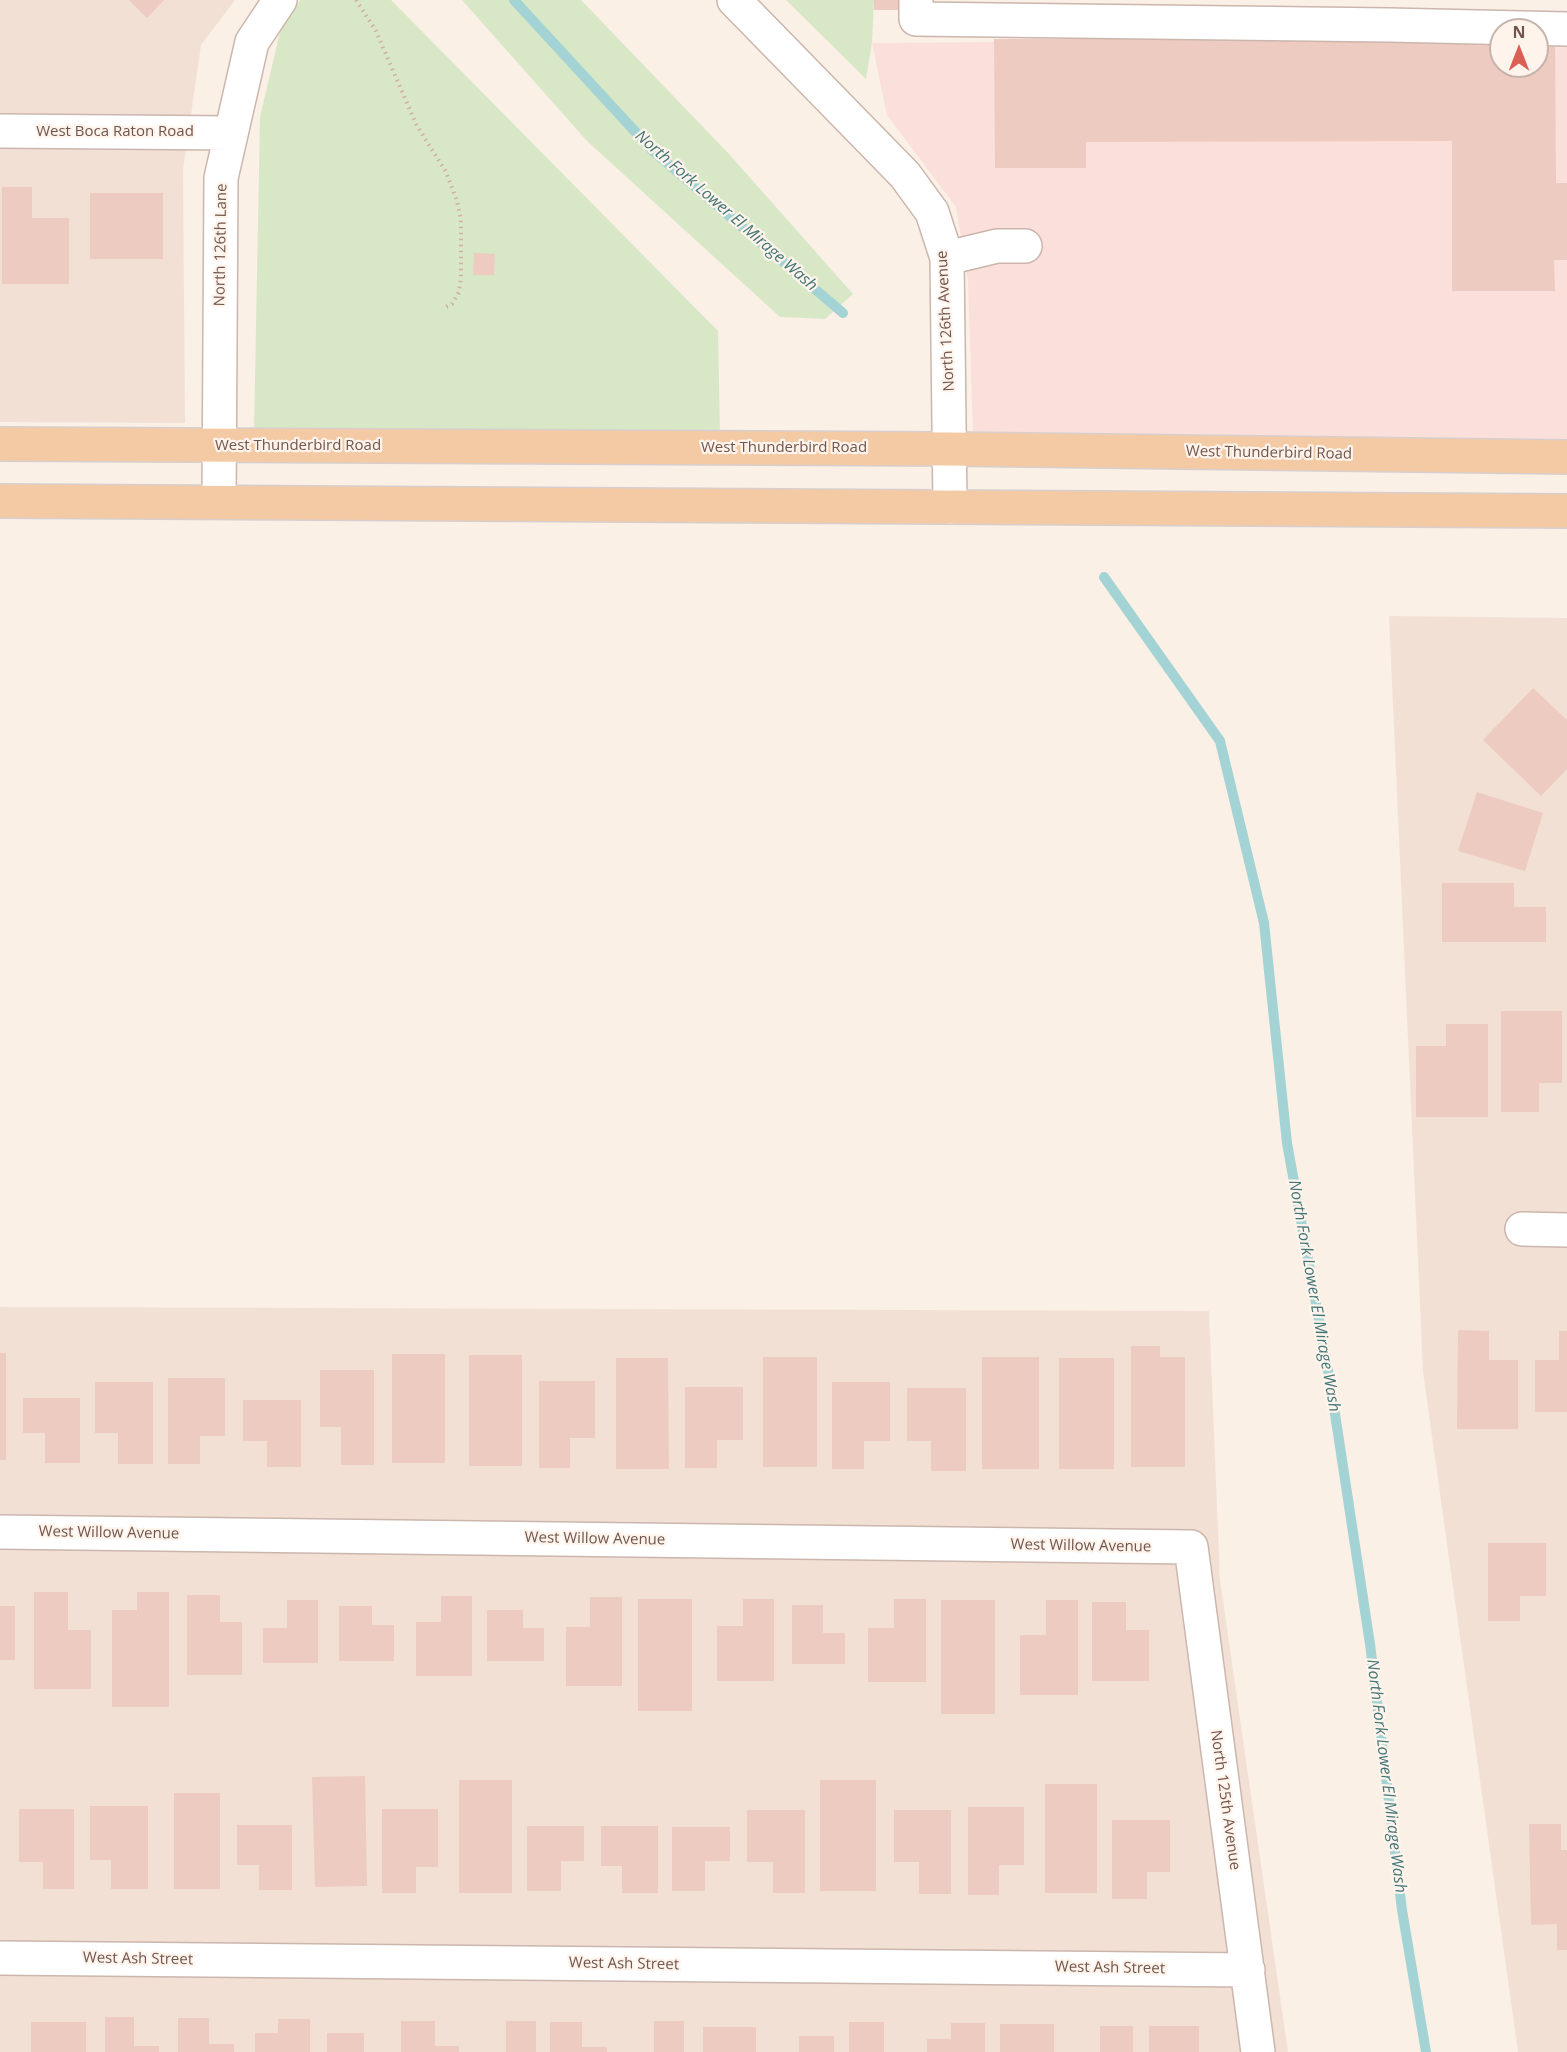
<!DOCTYPE html>
<style>
body{margin:0}
#map{position:relative;width:1567px;height:2052px;overflow:hidden;background:#faf0e6;font-family:"Open Sans",sans-serif}
canvas{display:block}
.north{position:absolute;left:1489px;top:18px;width:60px;height:60px;box-sizing:border-box;background:#fef4ec;border:2px solid #c6b4ac;border-radius:50%;rotate:0deg;font-size:16px;font-weight:700;line-height:24px;text-align:center;color:#72554d}
.north::after{content:'';display:block;margin:auto;width:21px;height:27px;background:#db5f55;clip-path:polygon(50% 0,100% 100%,50% 72%,0 100%)}
</style>
<div id="map">
<canvas width="1567" height="2052"></canvas>
<div class="north">N</div>
</div>
<script>
const c = document.querySelector('canvas').getContext('2d');
c.lineJoin = 'round';
function paint(path, color) {
  c.fillStyle = color;
  c.fill(path, 'evenodd');
}
function toPath(rows) {
  const path = new Path2D();
  for (const r of rows) {
    path.moveTo(r[0], r[1]);
    for (let i = 2; i < r.length; i += 2) path.lineTo(r[i], r[i + 1]);
  }
  return path;
}
function strokePath(path, color, width, dash) {
  c.strokeStyle = color;
  c.lineWidth = width;
  c.lineCap = dash ? 'butt' : 'round';
  c.setLineDash(dash || []);
  c.stroke(path);
}
function label(font, color, halo, rows, align = 'center') {
  c.font = font + ' "Open Sans",sans-serif';
  c.lineWidth = 4.5;
  c.setLineDash([]);
  c.textBaseline = 'middle';
  c.strokeStyle = halo;
  c.fillStyle = color;
  for (const [text, x, y, turn = 0] of rows) {
    c.save();
    c.translate(x, y);
    c.rotate((+turn || 0) * Math.PI / 180);
    c.textAlign = isNaN(turn) ? turn : align;
    if (halo) c.strokeText(text, 0, 0);
    c.fillText(text, 0, 0);
    c.restore();
  }
}
paint(toPath([
 [0,0,235,0,201,45,183,170,185,423,0,422],
 [1389,616,1567,618,1567,2052,1518,2052,1423,1372],
 [0,1307,1209,1311,1220,1580,1288,2052,0,2052]
]), '#f2e0d5');
paint(toPath([
 [1501,38,1501,66,1537,66,1537,38,1567,39,1567,447,988,442,973,431,968,281,956,207,887,115,872,43]
]), '#fadfdb');
paint(toPath([
 [300,0,391,0,718,331,720,435,254,433,260,117,280,32],
 [462,0,581,0,729,154,853,294,825,319,780,317,587,141],
 [786,0,874,0,872,43,866,79]
]), '#d8e7c6');
strokePath(toPath([
 [514,0,653,151,843,313],
 [1104,577,1220,741,1264,923,1287,1143,1330,1381,1370,1644,1402,1910,1426,2052]
]), '#a3d3d4', 10);
paint(toPath([
 [129,0,164,0,147,18],
 [874,0,906,0,906,10,874,10],
 [1501,38,1501,66,1537,66,1537,38,1555,38,1556,183,1567,183,1567,260,1554,260,1555,291,1452,291,1452,141,1086,142,1086,168,995,168,994,39],
 [2,187,32,187,32,218,69,218,69,284,2,284],
 [90,193,163,193,163,259,90,259],
 [474,253,495,254,494,275,473,275],
 [1533,688,1567,720,1567,769,1541,796,1483,740],
 [1477,792,1543,813,1525,871,1458,851],
 [1442,883,1514,883,1514,907,1546,907,1546,942,1442,942],
 [1501,1011,1562,1011,1562,1083,1539,1083,1539,1112,1501,1112],
 [1446,1024,1488,1024,1488,1117,1416,1117,1416,1046,1446,1046],
 [1458,1330,1489,1331,1489,1360,1518,1360,1518,1429,1457,1429],
 [1559,1331,1567,1331,1567,1412,1535,1412,1535,1360,1559,1360],
 [1131,1346,1160,1346,1160,1357,1185,1357,1185,1467,1131,1467],
 [0,1353,6,1353,6,1460,0,1460],
 [392,1354,445,1354,445,1463,392,1463],
 [469,1355,522,1355,522,1466,469,1466],
 [763,1357,817,1357,817,1467,763,1467],
 [982,1357,1039,1357,1039,1469,982,1469],
 [616,1358,668,1358,669,1469,616,1469],
 [1059,1358,1114,1358,1114,1469,1059,1469],
 [320,1370,374,1370,374,1465,341,1465,341,1427,320,1427],
 [168,1378,225,1378,225,1436,200,1436,200,1464,168,1464],
 [539,1381,595,1381,595,1438,570,1438,570,1468,539,1468],
 [95,1382,153,1382,153,1464,118,1464,118,1433,95,1433],
 [832,1382,890,1382,890,1441,864,1441,864,1469,832,1469],
 [685,1387,743,1387,743,1440,717,1440,717,1468,685,1468],
 [907,1388,966,1388,966,1471,931,1471,931,1441,907,1441],
 [23,1398,80,1398,80,1463,45,1463,45,1433,23,1433],
 [243,1400,301,1400,301,1467,267,1467,267,1441,243,1441],
 [1488,1543,1546,1543,1546,1596,1520,1596,1520,1621,1488,1621],
 [34,1592,68,1592,68,1630,91,1630,91,1689,34,1689],
 [137,1592,169,1592,169,1707,112,1707,112,1610,137,1610],
 [187,1595,220,1595,220,1622,242,1622,242,1675,187,1675],
 [441,1596,472,1596,472,1676,416,1676,416,1622,441,1622],
 [590,1597,622,1597,622,1686,566,1686,566,1627,590,1627],
 [638,1599,692,1599,692,1711,638,1711],
 [743,1599,774,1599,774,1681,717,1681,717,1626,743,1626],
 [894,1599,926,1599,926,1682,868,1682,868,1628,894,1628],
 [287,1600,318,1600,318,1663,263,1663,263,1628,287,1628],
 [941,1600,995,1600,995,1714,941,1714],
 [1046,1600,1078,1600,1078,1695,1020,1695,1020,1635,1046,1635],
 [1092,1602,1126,1602,1126,1630,1149,1630,1149,1681,1092,1681],
 [792,1605,823,1605,823,1633,845,1633,845,1664,792,1664],
 [0,1606,15,1606,15,1660,0,1660],
 [339,1606,372,1606,372,1625,394,1625,394,1661,339,1661],
 [487,1610,523,1610,523,1628,544,1628,544,1661,487,1661],
 [365,1776,367,1886,315,1887,312,1777],
 [459,1780,512,1780,512,1893,459,1893],
 [820,1780,876,1780,876,1891,820,1891],
 [1045,1784,1097,1784,1097,1893,1045,1893],
 [174,1793,220,1793,220,1889,174,1889],
 [90,1806,148,1806,148,1889,111,1889,111,1860,90,1860],
 [968,1807,1024,1807,1024,1865,999,1865,999,1895,968,1895],
 [19,1809,74,1809,74,1889,43,1889,43,1862,19,1862],
 [382,1809,438,1809,438,1867,416,1867,416,1893,382,1893],
 [747,1810,805,1810,805,1893,773,1893,773,1862,747,1862],
 [894,1810,951,1810,951,1894,919,1894,919,1862,894,1862],
 [1112,1820,1170,1820,1170,1872,1147,1872,1147,1899,1112,1899],
 [1529,1824,1561,1824,1561,1850,1567,1850,1567,1950,1557,1950,1557,1924,1531,1925],
 [237,1825,292,1825,292,1890,259,1890,259,1865,237,1865],
 [527,1826,584,1826,584,1861,561,1861,561,1891,527,1891],
 [601,1826,658,1826,658,1893,622,1893,622,1866,601,1866],
 [672,1827,730,1827,730,1861,705,1861,705,1891,672,1891],
 [105,2017,134,2017,134,2046,159,2046,159,2052,105,2052],
 [178,2018,209,2018,209,2044,234,2044,234,2052,178,2052],
 [278,2019,310,2019,310,2052,255,2052,255,2033,278,2033],
 [401,2021,435,2021,435,2046,459,2046,459,2052,401,2052],
 [506,2021,536,2021,536,2052,506,2052],
 [654,2021,684,2021,684,2052,654,2052],
 [31,2022,86,2022,86,2052,31,2052],
 [550,2022,582,2022,582,2047,607,2047,607,2052,550,2052],
 [849,2022,884,2022,884,2052,849,2052],
 [951,2023,985,2023,985,2052,927,2052,927,2039,951,2039],
 [1000,2024,1054,2024,1054,2052,1000,2052],
 [1100,2026,1133,2026,1133,2052,1100,2052],
 [1149,2026,1199,2026,1199,2052,1149,2052],
 [703,2027,756,2027,756,2052,703,2052],
 [327,2033,364,2033,364,2052,327,2052],
 [799,2036,834,2036,834,2052,799,2052]
]), '#eecbc0');
const minor = toPath([
 [734,0,905,175,932,212,947,258,950,507],
 [916,0,916,19,1389,25,1567,29],
 [0,131,231,133],
 [947,258,997,246,1025,246],
 [219,502,221,178,252,42,280,0],
 [1522,1229,1567,1230],
 [0,1532,1191,1547,1258,2052],
 [0,1958,1248,1970]
]);
const major = toPath([
 [0,444,950,449,1567,457],
 [0,501,1567,511]
]);
strokePath(minor, '#cbb6ad', 36);
strokePath(major, '#d8cfcd', 36);
strokePath(toPath([
 [356,0,376,31,416,124,446,172,457,201,461,220,461,278,459,292,452,304,444,308]
]), '#d3afa3', 4, [1.5, 4.5]);
strokePath(minor, '#fff', 33);
strokePath(major, '#f4caa4', 33);
label('15px', '#72554d', '#fef4ec', [
 ["West Boca Raton Road",115,132],
 ["North 126th Lane",221,245,-89],
 ["North 126th Avenue",946,321,-93],
 ["West Thunderbird Road",298,446],
 ["West Thunderbird Road",784,448],
 ["West Thunderbird Road",1269,453,1],
 ["West Willow Avenue",109,1533,1],
 ["West Willow Avenue",595,1539,1],
 ["West Willow Avenue",1081,1546,1],
 ["North 125th Avenue",1225,1800,82],
 ["West Ash Street",138,1959,1],
 ["West Ash Street",624,1964,1],
 ["West Ash Street",1110,1968,1]
]);
label('italic 16px', '#427576', '#fef4ec', [
 ["North Fork Lower El Mirage Wash",726,211,41],
 ["North Fork Lower El Mirage Wash",1314,1296,80],
 ["North Fork Lower El Mirage Wash",1386,1776,83]
]);
</script>
